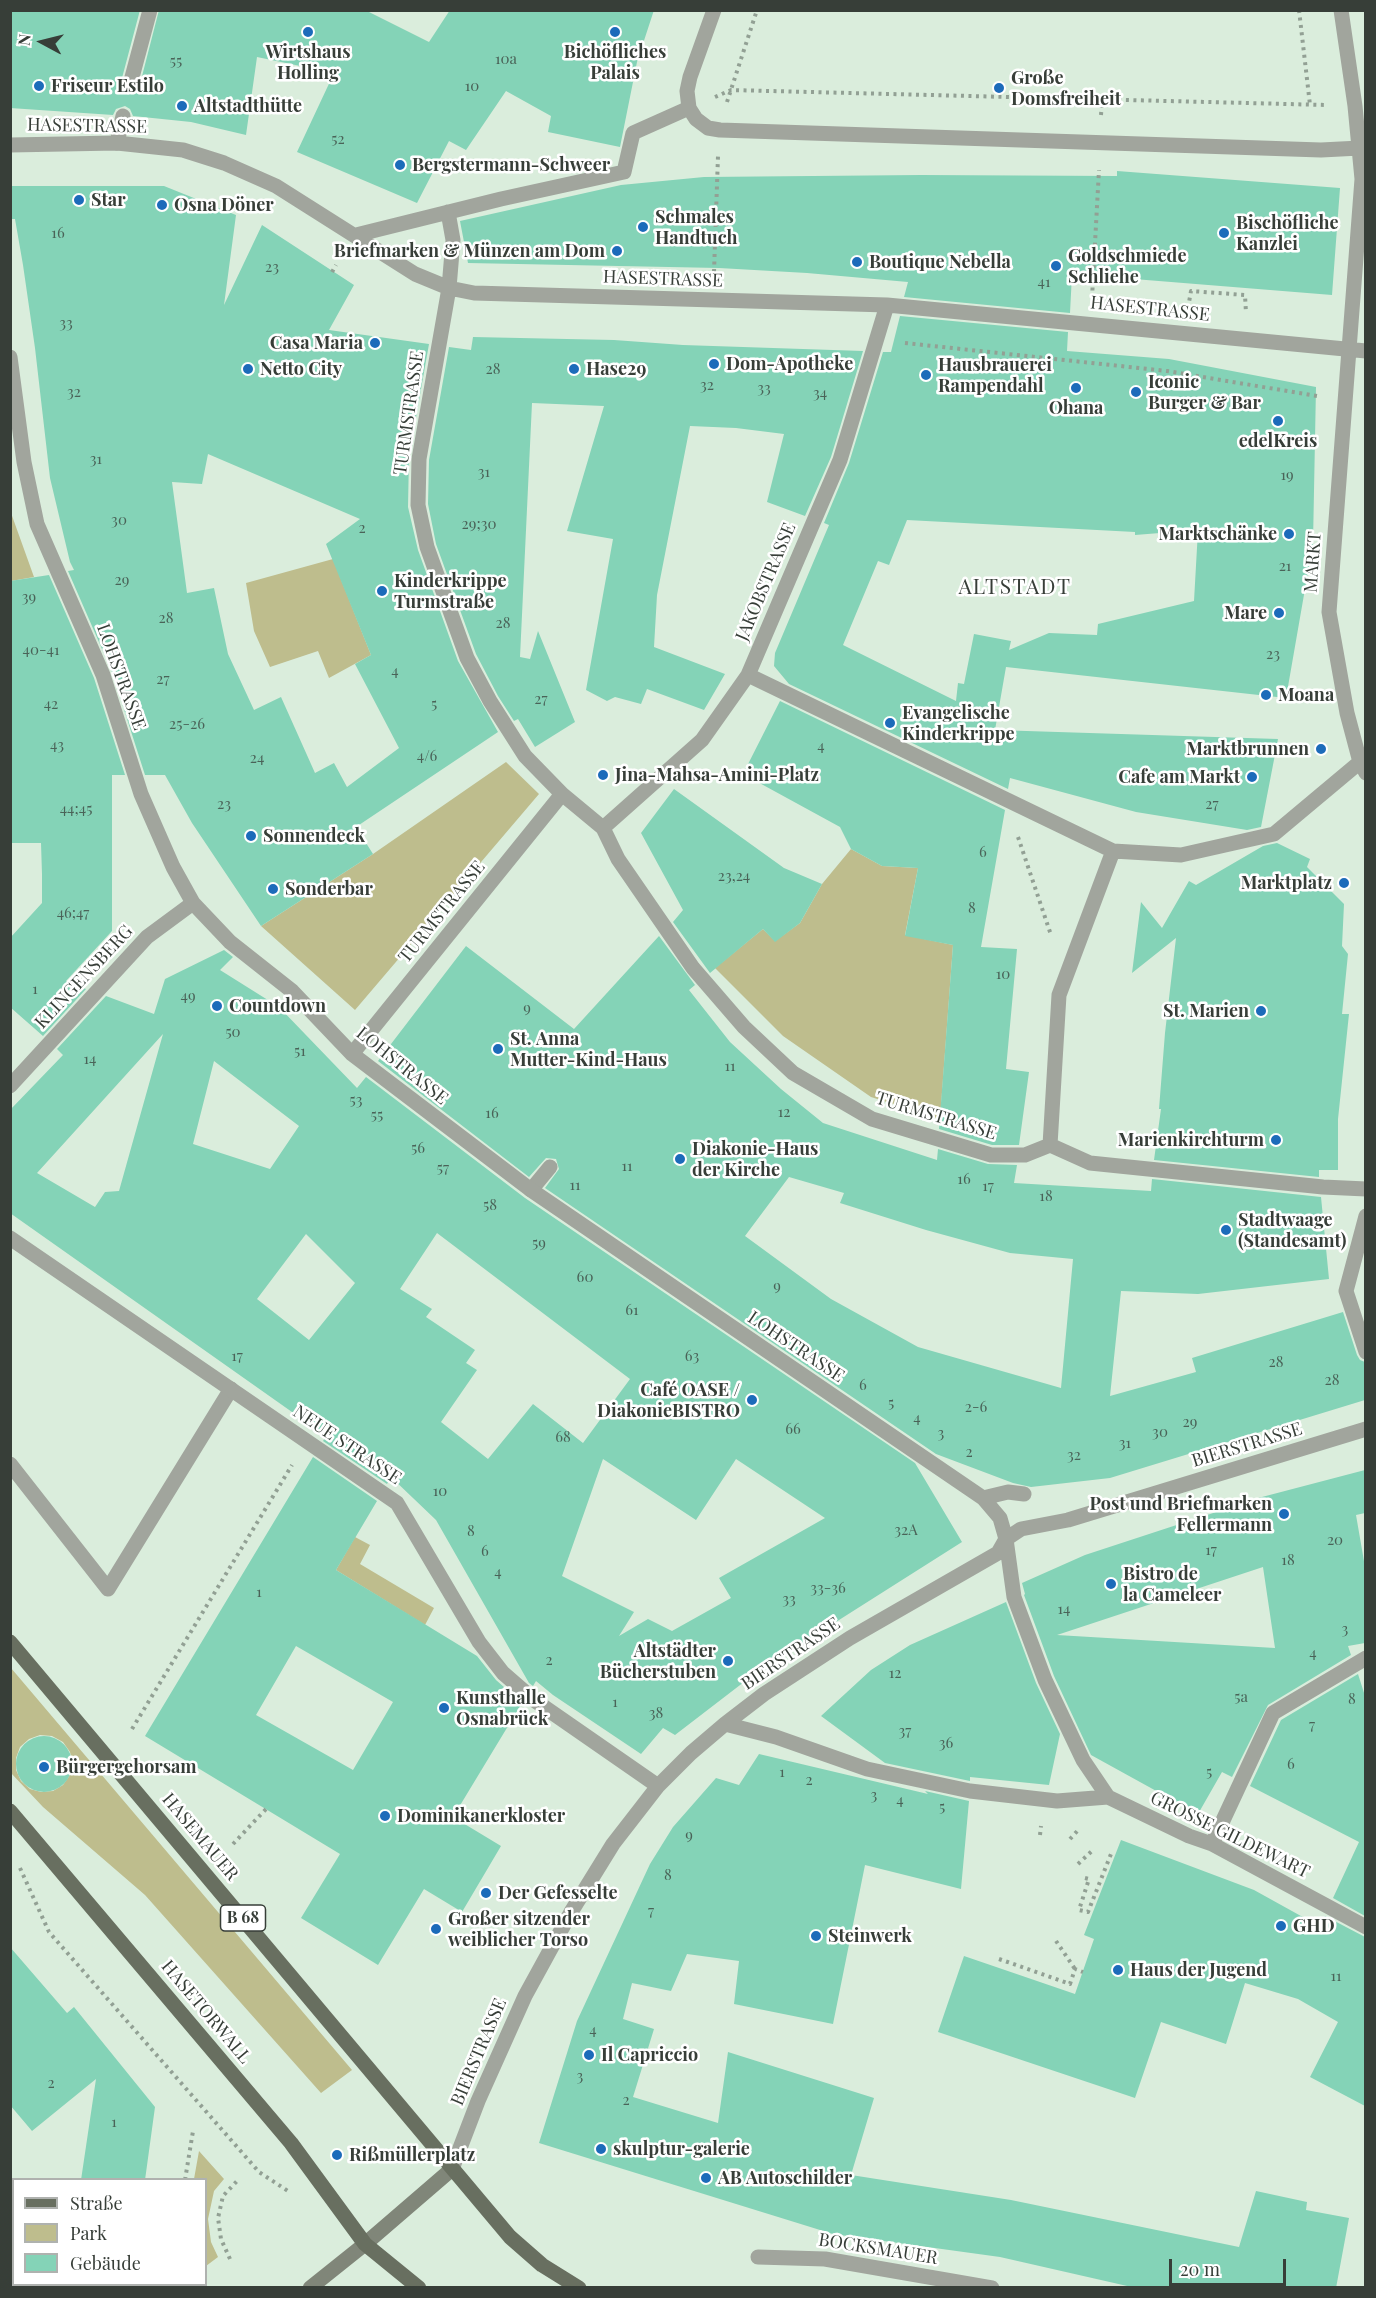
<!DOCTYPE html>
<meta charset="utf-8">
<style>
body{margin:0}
#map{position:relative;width:1376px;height:2298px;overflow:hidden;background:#daeddc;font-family:"Playfair Display",serif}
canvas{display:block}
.frame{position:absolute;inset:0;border:12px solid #373e38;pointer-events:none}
.legend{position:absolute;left:12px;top:2178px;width:195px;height:108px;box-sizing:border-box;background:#fff;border:2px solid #afb2af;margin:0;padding:8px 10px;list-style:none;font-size:18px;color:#373e38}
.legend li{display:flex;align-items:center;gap:12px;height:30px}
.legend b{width:30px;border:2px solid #afb2af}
.north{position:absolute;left:12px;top:12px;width:60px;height:60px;-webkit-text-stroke:4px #fff;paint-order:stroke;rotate:277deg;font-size:16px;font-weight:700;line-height:24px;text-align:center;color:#373e38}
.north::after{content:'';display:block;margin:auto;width:21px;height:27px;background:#373e38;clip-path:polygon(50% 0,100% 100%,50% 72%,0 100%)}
.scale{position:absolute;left:1169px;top:2259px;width:117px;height:27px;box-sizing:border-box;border:3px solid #373e38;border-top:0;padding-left:8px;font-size:18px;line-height:21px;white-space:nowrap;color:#373e38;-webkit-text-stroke:4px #fff;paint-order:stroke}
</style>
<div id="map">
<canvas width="1376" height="2298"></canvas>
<div class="frame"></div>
<ul class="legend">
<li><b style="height:8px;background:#686f60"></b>Straße</li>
<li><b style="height:16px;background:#bebd8d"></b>Park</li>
<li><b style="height:16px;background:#84d3b7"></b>Gebäude</li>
</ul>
<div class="north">N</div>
<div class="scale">20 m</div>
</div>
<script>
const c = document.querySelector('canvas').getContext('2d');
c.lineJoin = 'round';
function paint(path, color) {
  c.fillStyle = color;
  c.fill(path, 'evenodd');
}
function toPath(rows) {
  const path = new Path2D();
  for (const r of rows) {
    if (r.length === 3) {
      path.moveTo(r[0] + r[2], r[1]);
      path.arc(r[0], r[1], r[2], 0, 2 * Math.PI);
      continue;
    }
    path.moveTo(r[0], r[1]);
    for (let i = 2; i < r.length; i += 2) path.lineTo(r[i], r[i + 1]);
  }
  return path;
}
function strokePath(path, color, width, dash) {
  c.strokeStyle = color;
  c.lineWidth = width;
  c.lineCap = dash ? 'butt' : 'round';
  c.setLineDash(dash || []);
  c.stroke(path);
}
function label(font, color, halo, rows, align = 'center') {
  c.font = font + ' "Playfair Display",serif';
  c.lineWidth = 5;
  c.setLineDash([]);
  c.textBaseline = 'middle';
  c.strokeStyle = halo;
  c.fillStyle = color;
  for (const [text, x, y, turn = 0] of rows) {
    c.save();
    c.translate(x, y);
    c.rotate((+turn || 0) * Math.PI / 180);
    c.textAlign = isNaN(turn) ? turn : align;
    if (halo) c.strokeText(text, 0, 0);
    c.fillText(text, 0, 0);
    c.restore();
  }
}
paint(toPath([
 [11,513,34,577,11,581],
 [333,559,371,655,329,678,318,651,270,667,254,631,246,583],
 [506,762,539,794,355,1010,261,926,373,854],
 [851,849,882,866,918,868,905,935,953,945,940,1119,871,1097,783,1036,715,968,763,929,775,941,800,923,822,884],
 [355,1537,370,1545,360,1564,434,1608,425,1625,336,1570],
 [10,1668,11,1668,352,2070,321,2093,145,1895,43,1807,11,1773],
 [40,1735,52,1736,63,1742,70,1752,73,1764,70,1775,63,1785,53,1791,41,1792,30,1789,21,1781,16,1770,16,1758,20,1747,29,1739],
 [199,2151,224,2179,214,2191,208,2219,211,2242,218,2257,206,2266,206,2180,194,2179]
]), '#bebd8d');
paint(toPath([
 [10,10,140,10,122,78,124,87,129,90,137,88,140,84,159,10,365,10,429,42,450,10,654,10,637,62,620,147,548,132,551,116,506,91,466,150,449,141,417,203,297,152,334,73,257,57,246,135,191,122,133,116,130,109,125,106,116,109,113,115,10,108],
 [1117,171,1340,188,1332,295,1072,274,1070,313,904,297,908,282,807,273,719,268,468,263,460,221,621,185,704,177,921,175,1117,176],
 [10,186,164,186,236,215,224,305,262,225,354,285,329,330,429,344,409,457,408,507,418,550,458,661,498,732,356,827,373,854,261,926,192,823,165,775,145,775,112,672,68,571,74,570,70,562,50,478,35,348,23,265,15,219,10,219],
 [208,454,360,519,326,544,371,655,355,664,399,748,347,787,334,763,315,773,281,697,254,710,228,654,214,588,187,593,172,482,202,484],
 [900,316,1068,332,1067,351,1169,359,1316,387,1313,543,1286,698,1006,667,995,730,1278,739,1261,827,1247,830,1136,812,1010,778,1008,789,789,684,774,666,775,653,829,525,824,523,849,463,883,352,891,352],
 [907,520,1135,532,1135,535,1198,530,1194,601,1098,624,1097,635,1049,633,1009,650,1011,641,974,634,964,684,958,683,956,701,843,645,878,561,889,565],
 [473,337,614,340,683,345,863,351,831,457,805,516,767,502,784,434,736,428,690,426,657,595,654,647,725,674,704,710,647,689,641,704,615,697,607,701,586,690,613,539,567,531,604,406,532,403,520,657,530,659,538,631,575,722,535,747,518,719,514,721,498,696,476,654,436,544,428,504,429,460,449,347,471,350],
 [49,575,94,678,125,775,112,775,112,931,66,981,86,989,43,1036,10,1007,10,938,42,903,42,874,41,843,10,843,10,581],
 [780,701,1005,810,981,947,1017,949,1006,1069,1029,1072,1019,1145,992,1145,939,1129,953,945,905,936,918,868,882,866,851,849,840,827,743,774],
 [674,789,784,868,822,884,800,923,775,942,763,929,710,973,673,922,683,910,641,833],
 [1277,843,1310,859,1307,867,1344,904,1342,946,1348,954,1342,1014,1349,1014,1338,1119,1338,1170,1319,1170,1319,1177,1154,1160,1161,1109,1159,1109,1165,1033,1176,938,1132,973,1141,902,1162,928,1189,881,1196,885,1263,846],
 [659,936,695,985,689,990,730,1042,781,1089,823,1123,937,1160,938,1149,988,1164,1017,1165,1014,1183,1151,1191,1152,1179,1321,1197,1329,1279,1198,1294,1121,1291,1110,1396,1196,1372,1192,1358,1343,1312,1357,1355,1360,1360,1365,1362,1365,1400,1110,1478,1031,1487,1013,1483,936,1454,545,1188,559,1169,556,1159,546,1158,529,1177,378,1061,466,946,574,1029],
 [789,1177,844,1193,840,1203,926,1230,1010,1253,1073,1259,1061,1388,918,1347,831,1299,745,1236],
 [224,950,233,957,220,970,279,1007,357,1088,366,1077,525,1198,915,1463,962,1542,757,1672,675,1735,663,1728,641,1754,553,1695,536,1681,533,1686,529,1683,436,1520,391,1477,387,1484,323,1441,326,1436,10,1213,10,1110,63,1055,57,1049,106,996,154,1014,165,979],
 [163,1034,119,1191,105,1192,95,1207,37,1173],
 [214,1061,299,1126,270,1169,193,1144],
 [437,1233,630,1379,583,1443,533,1404,488,1459,441,1422,477,1370,466,1363,475,1350,426,1317,432,1309,400,1289],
 [306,1234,355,1283,309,1340,257,1299],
 [603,1459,696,1520,736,1459,825,1518,719,1578,731,1598,672,1631,648,1619,619,1636,634,1612,562,1576],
 [313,1457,377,1501,336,1570,477,1656,496,1680,522,1703,453,1817,501,1846,462,1912,424,1889,378,1965,301,1918,340,1854,145,1736],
 [296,1646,393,1702,353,1770,256,1715],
 [1365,1470,1365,1513,1356,1515,1365,1567,1365,1643,1348,1646,1351,1655,1268,1705,1232,1777,1222,1772,1198,1814,1091,1755,1054,1676,1024,1595,1025,1594,1022,1583,1085,1555,1262,1497],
 [1263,1567,1275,1648,1057,1635],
 [1006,1602,1036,1683,1060,1734,1049,1785,970,1777,970,1781,885,1763,821,1716,871,1670,910,1645],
 [1358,1674,1365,1696,1365,1916,1333,1898,1359,1842,1250,1786,1281,1720],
 [44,1764,28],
 [759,1754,928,1794,925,1791,969,1801,961,1889,865,1865,833,2024,734,2004,739,1961,687,1954,671,1991,632,1983,623,2019,654,2029,633,2097,718,2123,728,2052,874,2098,851,2175,1011,2200,1239,2247,1256,2191,1307,2202,1306,2210,1349,2218,1336,2288,1136,2288,1000,2257,833,2234,539,2143,577,2021,650,1864,673,1827,716,1778,739,1785],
 [1121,1840,1254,1890,1319,1926,1325,1916,1365,1937,1365,2106,1310,2077,1338,2022,1298,1999,1245,1983,1226,2044,1161,2022,1135,2098,938,2032,964,1956,1075,1994,1094,1939,1084,1935],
 [10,1947,67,2013,74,2007,155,2107,145,2180,81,2180,96,2079,32,2131,10,2105]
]), '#84d3b7');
strokePath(toPath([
 [1299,10,1310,105],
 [715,97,731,90,1326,105],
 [727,102,757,10],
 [1101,115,1102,101],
 [332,272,336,265],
 [714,272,718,156],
 [1092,298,1099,170],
 [1188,308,1191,291,1245,295,1246,313],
 [905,343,1167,371,1317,396],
 [1018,837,1051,935],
 [132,1729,292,1465],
 [1040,1835,1041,1826],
 [1070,1839,1080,1828],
 [233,1844,266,1809],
 [1078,1864,1094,1849],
 [20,1868,49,1932,259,2172,291,2193],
 [1085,1878,1089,1879,1079,1910,1088,1912,1111,1854],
 [1056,1941,1075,1969],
 [999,1959,1070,1984,1075,1969,1083,1972],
 [185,2180,193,2131],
 [230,2259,221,2239,218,2218,223,2196,237,2181],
 [166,2288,167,2284]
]), '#92a094', 4, [3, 4.5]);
strokePath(toPath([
 [131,81,150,10],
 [117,143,123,116],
 [531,1190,550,1167],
 [10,1464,108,1589,231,1389]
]), '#a1a59d', 15);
strokePath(toPath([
 [714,10,690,77,687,91,689,108,696,119,708,128,720,130,1321,150,1360,148],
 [1341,10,1355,106,1362,179,1329,612,1347,713,1360,762,1366,773],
 [10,145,117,143,183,150,224,163,276,186,415,274,449,288,474,293,887,305,1366,351],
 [448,212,453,240,449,288,419,459,418,505,427,547,467,658,490,701,525,756,562,794,603,828,618,859,693,968,744,1027,793,1073,872,1119,991,1155,1025,1155,1050,1145,1090,1163,1323,1187,1366,1189],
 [356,235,501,199,624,172,633,133,689,108],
 [10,357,24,462,37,524,103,675,141,794,173,867,193,903,230,942,292,991,352,1054,531,1190,983,1498,1000,1518,1006,1539,1014,1597,1045,1680,1083,1760,1108,1797],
 [748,675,1113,851,1181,855,1274,834,1360,762],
 [603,828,702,740,748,675,840,460,887,305],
 [352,1054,562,794],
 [10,1086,147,937,193,903],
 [1050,1145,1059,995,1113,851],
 [1366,1216,1346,1291,1366,1352],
 [10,1238,397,1503,479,1642,503,1673,534,1700,658,1786],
 [983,1498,1008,1492,1024,1494],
 [725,1724,776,1737,867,1769,970,1791,1057,1801,1108,1797,1189,1836,1212,1844,1366,1927],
 [1212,1844,1273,1713,1366,1658],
 [452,2169,478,2101,525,1996,571,1912,613,1844,658,1786,691,1753,725,1724,764,1694,850,1638,998,1553,1006,1539,1021,1529,1068,1520,1366,1429],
 [758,2257,825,2259,992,2288]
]), '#a1a59d', 15);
strokePath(toPath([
 [310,2288,365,2244,452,2169]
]), '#808679', 15);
strokePath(toPath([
 [10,1642,510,2237,542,2265,579,2288],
 [10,1811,291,2143,365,2244,419,2288]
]), '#686f60', 15);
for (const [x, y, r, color] of [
 [308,32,6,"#1c6bba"],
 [615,32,6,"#1c6bba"],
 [39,86,6,"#1c6bba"],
 [999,88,6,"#1c6bba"],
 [182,106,6,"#1c6bba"],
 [400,165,6,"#1c6bba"],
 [79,200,6,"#1c6bba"],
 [162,205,6,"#1c6bba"],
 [643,227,6,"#1c6bba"],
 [1224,233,6,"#1c6bba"],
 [617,251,6,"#1c6bba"],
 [857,262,6,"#1c6bba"],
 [1056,266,6,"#1c6bba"],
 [375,343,6,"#1c6bba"],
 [714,364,6,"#1c6bba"],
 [248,369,6,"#1c6bba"],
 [574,369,6,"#1c6bba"],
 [926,375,6,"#1c6bba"],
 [1076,388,6,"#1c6bba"],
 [1136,392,6,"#1c6bba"],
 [1278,421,6,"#1c6bba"],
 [1289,534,6,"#1c6bba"],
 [382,591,6,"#1c6bba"],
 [1279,613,6,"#1c6bba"],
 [1266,695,6,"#1c6bba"],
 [890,723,6,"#1c6bba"],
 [1321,749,6,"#1c6bba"],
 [603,775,6,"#1c6bba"],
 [1252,777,6,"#1c6bba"],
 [251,836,6,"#1c6bba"],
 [1344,883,6,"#1c6bba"],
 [273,889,6,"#1c6bba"],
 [217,1006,6,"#1c6bba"],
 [1261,1011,6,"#1c6bba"],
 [498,1049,6,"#1c6bba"],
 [1276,1140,6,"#1c6bba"],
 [680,1159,6,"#1c6bba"],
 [1226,1230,6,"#1c6bba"],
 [752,1400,6,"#1c6bba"],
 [1284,1514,6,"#1c6bba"],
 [1111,1584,6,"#1c6bba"],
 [728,1661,6,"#1c6bba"],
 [444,1708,6,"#1c6bba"],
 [44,1767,6,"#1c6bba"],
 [385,1816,6,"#1c6bba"],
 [486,1893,6,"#1c6bba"],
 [1281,1926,6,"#1c6bba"],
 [436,1929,6,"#1c6bba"],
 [816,1936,6,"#1c6bba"],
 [1118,1970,6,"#1c6bba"],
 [589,2055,6,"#1c6bba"],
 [601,2149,6,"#1c6bba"],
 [337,2155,6,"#1c6bba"],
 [706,2178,6,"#1c6bba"]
]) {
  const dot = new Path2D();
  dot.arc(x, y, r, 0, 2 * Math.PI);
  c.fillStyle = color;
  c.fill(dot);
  strokePath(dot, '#fff', 2);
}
label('15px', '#4a6358', null, [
 ["10a",506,59],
 ["55",176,61],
 ["10",472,86],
 ["52",338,139],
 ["16",58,233],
 ["23",272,267],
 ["41",1044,282],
 ["33",66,323],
 ["28",493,369],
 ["32",707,385],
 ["33",764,388],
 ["32",74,392],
 ["34",820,393],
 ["31",96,459],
 ["31",484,472],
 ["19",1287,475],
 ["30",119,520],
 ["29;30",479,524],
 ["2",362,528],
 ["21",1285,566],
 ["29",122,580],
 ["39",29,597],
 ["28",166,618],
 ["28",503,623],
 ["40-41",41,650],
 ["23",1273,654],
 ["4",395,671],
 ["27",163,679],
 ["27",541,699],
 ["42",51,704],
 ["5",434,704],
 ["25-26",187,724],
 ["43",57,745],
 ["4",821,746],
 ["4/6",427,756],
 ["24",257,758],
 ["23",224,804],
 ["27",1212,804],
 ["44;45",76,809],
 ["6",983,852],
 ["23,24",734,876],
 ["8",972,908],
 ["46;47",73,913],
 ["10",1003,974],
 ["1",35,989],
 ["49",188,996],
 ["9",527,1008],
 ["50",233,1032],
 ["51",300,1051],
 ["14",90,1059],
 ["11",730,1066],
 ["53",356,1100],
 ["12",784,1112],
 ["16",492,1113],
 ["55",377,1115],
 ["56",418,1148],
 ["11",627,1166],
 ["57",443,1168],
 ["16",964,1179],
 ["11",575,1185],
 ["17",988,1186],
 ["18",1046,1196],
 ["58",490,1205],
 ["59",539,1243],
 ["60",585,1277],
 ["9",777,1286],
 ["61",632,1310],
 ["17",237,1356],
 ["63",692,1356],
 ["28",1276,1362],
 ["28",1332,1380],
 ["6",863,1385],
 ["5",891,1403],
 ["2-6",976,1407],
 ["4",917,1418],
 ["29",1190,1422],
 ["66",793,1429],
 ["30",1160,1432],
 ["3",941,1433],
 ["68",563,1437],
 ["31",1125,1443],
 ["2",969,1452],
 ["32",1074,1455],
 ["10",440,1491],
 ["32A",906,1530],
 ["8",471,1531],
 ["20",1335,1540],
 ["17",1211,1550],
 ["6",485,1551],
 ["18",1288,1560],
 ["4",498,1572],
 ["33-36",828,1588],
 ["1",259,1592],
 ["33",789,1599],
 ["14",1064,1609],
 ["3",1345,1629],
 ["4",1313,1653],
 ["2",549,1660],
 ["12",895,1673],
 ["5a",1241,1697],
 ["8",1352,1699],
 ["1",615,1702],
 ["38",656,1713],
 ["7",1312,1725],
 ["37",905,1731],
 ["36",946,1743],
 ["6",1291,1764],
 ["1",782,1772],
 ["5",1209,1772],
 ["2",809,1780],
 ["3",874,1795],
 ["4",900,1800],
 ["5",942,1807],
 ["9",689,1835],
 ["8",668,1875],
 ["7",651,1911],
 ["11",1336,1976],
 ["4",593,2030],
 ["3",580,2076],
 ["2",51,2083],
 ["2",626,2100],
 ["1",114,2122]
]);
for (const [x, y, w] of [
 [243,1918,45]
]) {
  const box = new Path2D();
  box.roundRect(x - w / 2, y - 13, w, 26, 4.5);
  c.fillStyle = '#fff';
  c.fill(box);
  strokePath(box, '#373e38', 1.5);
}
label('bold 16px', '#373e38', null, [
 ["B 68",243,1918]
]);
label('bold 18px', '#373e38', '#fff', [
 ["Wirtshaus",308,52,"center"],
 ["Holling",308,73,"center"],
 ["Bichöfliches",615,52,"center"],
 ["Palais",615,73,"center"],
 ["Große",1011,78],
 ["Domsfreiheit",1011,99],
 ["Friseur Estilo",51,86],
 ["Altstadthütte",194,106],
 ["Bergstermann-Schweer",412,165],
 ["Star",91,200],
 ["Osna Döner",174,205],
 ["Schmales",655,217],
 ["Handtuch",655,238],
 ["Bischöfliche",1236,223],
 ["Kanzlei",1236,244],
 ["Briefmarken & Münzen am Dom",605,251,"right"],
 ["Goldschmiede",1068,256],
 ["Schliehe",1068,277],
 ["Boutique Nebella",869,262],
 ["Casa Maria",363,343,"right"],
 ["Dom-Apotheke",726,364],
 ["Hausbrauerei",938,365],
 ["Rampendahl",938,386],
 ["Netto City",260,369],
 ["Hase29",586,369],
 ["Iconic",1148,382],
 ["Burger & Bar",1148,403],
 ["Ohana",1076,408,"center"],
 ["edelKreis",1278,441,"center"],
 ["Marktschänke",1277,534,"right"],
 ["Kinderkrippe",394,581],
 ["Turmstraße",394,602],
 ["Mare",1267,613,"right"],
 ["Moana",1278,695],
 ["Evangelische",902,713],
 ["Kinderkrippe",902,734],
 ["Marktbrunnen",1309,749,"right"],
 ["Jina-Mahsa-Amini-Platz",615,775],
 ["Cafe am Markt",1240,777,"right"],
 ["Sonnendeck",263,836],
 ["Marktplatz",1332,883,"right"],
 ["Sonderbar",285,889],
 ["Countdown",229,1006],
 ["St. Marien",1249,1011,"right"],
 ["St. Anna",510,1039],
 ["Mutter-Kind-Haus",510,1060],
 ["Marienkirchturm",1264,1140,"right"],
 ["Diakonie-Haus",692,1149],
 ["der Kirche",692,1170],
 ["Stadtwaage",1238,1220],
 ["(Standesamt)",1238,1241],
 ["Café OASE /",740,1390,"right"],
 ["DiakonieBISTRO",740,1411,"right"],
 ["Post und Briefmarken",1272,1504,"right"],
 ["Fellermann",1272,1525,"right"],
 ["Bistro de",1123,1574],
 ["la Cameleer",1123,1595],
 ["Altstädter",716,1651,"right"],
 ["Bücherstuben",716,1672,"right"],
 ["Kunsthalle",456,1698],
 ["Osnabrück",456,1719],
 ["Bürgergehorsam",56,1767],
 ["Dominikanerkloster",397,1816],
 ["Der Gefesselte",498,1893],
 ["Großer sitzender",448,1919],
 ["weiblicher Torso",448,1940],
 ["GHD",1293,1926],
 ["Steinwerk",828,1936],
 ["Haus der Jugend",1130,1970],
 ["Il Capriccio",601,2055],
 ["skulptur-galerie",613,2149],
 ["Rißmüllerplatz",349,2155],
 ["AB Autoschilder",718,2178]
], 'left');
label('18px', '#373e38', '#fff', [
 ["HASESTRASSE",87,126,1],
 ["HASESTRASSE",663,279,2],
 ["HASESTRASSE",1150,309,6],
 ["TURMSTRASSE",409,413,-82],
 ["MARKT",1313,562,-86],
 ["JAKOBSTRASSE",766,582,-67],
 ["LOHSTRASSE",121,677,70],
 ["TURMSTRASSE",442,912,-51],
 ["KLINGENSBERG",84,977,-47],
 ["LOHSTRASSE",402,1066,39],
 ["TURMSTRASSE",936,1116,17],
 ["LOHSTRASSE",796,1347,34],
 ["NEUE STRASSE",347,1445,34],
 ["BIERSTRASSE",1247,1445,-17],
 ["BIERSTRASSE",791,1654,-34],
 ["GROSSE GILDEWART",1230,1835,26],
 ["HASEMAUER",200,1837,50],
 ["HASETORWALL",206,2012,50],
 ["BIERSTRASSE",479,2052,-67],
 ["BOCKSMAUER",878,2249,9]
]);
c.letterSpacing = '1.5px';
label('21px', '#373e38', '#fff', [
 ["ALTSTADT",1015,587]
]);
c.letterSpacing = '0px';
</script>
